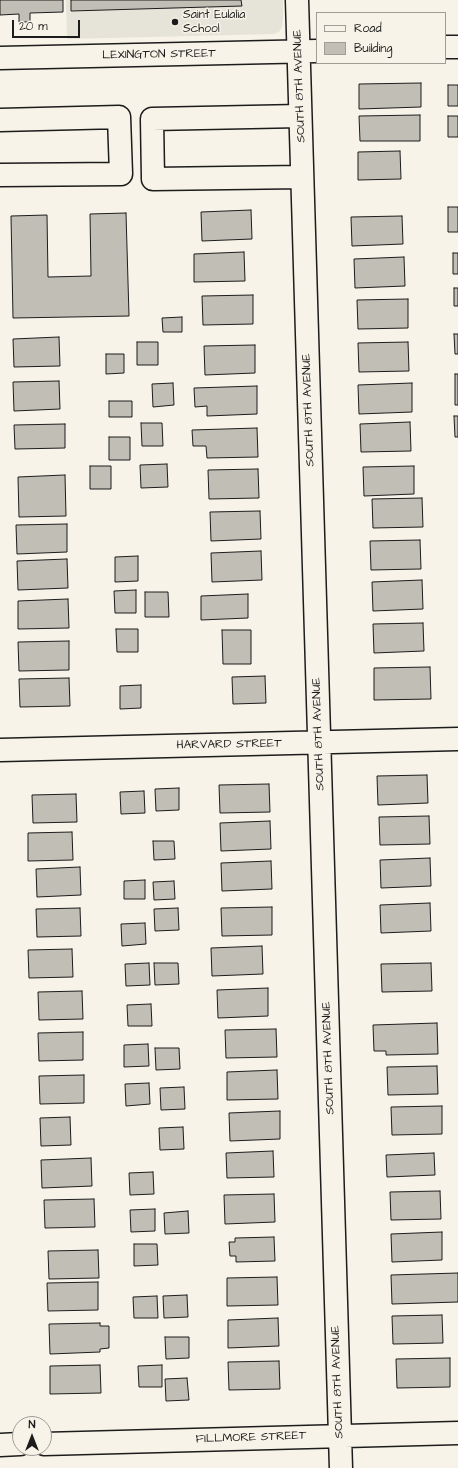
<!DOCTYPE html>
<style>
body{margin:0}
#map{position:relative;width:458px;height:1468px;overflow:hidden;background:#f7f3e8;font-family:"Architects Daughter",sans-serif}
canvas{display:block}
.legend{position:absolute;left:316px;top:12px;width:130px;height:52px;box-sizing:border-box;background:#f7f3e8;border:1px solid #9f9d96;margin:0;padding:5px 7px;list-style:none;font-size:12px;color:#1c1c1c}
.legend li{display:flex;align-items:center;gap:8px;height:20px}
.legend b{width:20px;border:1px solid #9f9d96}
.north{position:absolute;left:12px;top:1416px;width:40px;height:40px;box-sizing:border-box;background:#f7f3e8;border:1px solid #9f9d96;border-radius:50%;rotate:0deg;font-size:11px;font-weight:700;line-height:16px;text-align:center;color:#1c1c1c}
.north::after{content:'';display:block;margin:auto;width:14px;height:18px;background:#1c1c1c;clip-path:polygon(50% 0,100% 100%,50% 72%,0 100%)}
.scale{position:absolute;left:12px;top:20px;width:68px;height:18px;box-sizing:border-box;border:2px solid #1c1c1c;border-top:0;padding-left:5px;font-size:12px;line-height:14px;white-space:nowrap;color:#1c1c1c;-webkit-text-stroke:3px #f7f3e8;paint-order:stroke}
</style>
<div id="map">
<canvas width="458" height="1468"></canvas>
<ul class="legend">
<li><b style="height:5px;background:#f7f3e8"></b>Road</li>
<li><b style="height:11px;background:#c0beb5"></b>Building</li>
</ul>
<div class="north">N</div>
<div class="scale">20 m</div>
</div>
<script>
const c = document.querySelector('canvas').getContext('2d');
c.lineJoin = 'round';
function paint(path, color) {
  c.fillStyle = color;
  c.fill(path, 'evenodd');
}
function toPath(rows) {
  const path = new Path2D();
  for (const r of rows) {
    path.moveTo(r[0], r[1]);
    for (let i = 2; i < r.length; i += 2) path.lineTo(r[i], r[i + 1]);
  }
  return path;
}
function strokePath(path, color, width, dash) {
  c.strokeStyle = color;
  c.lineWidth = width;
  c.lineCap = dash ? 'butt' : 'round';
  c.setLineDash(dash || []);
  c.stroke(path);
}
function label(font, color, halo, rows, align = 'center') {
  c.font = font + ' "Architects Daughter",sans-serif';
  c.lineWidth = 3;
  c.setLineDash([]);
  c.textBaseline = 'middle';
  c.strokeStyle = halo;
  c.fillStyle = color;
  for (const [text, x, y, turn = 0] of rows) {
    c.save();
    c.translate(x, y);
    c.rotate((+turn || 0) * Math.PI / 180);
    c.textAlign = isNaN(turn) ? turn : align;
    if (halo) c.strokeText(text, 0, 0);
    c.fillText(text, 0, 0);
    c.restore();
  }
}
paint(toPath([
 [66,0,283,0,283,18,282,27,279,32,274,34,67,39]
]), '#e6e3d9');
const building = toPath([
 [0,0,63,0,63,12,30,13,30,22,19,22,19,14,0,15,0,0],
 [71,0,241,0,242,6,71,11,71,0],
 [421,83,421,107,359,109,359,84,421,83],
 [448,85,458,85,458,106,448,106,448,85],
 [420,115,420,141,360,141,359,116,420,115],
 [448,116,458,116,458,137,448,137,448,116],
 [400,151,401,179,358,180,358,152,400,151],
 [448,207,458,207,458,232,448,232,448,207],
 [251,210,252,239,202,241,201,212,251,210],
 [126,213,129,316,13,318,11,216,47,215,48,277,91,276,90,214,126,213],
 [402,216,403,244,352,246,351,217,402,216],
 [244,252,245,281,194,282,194,254,244,252],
 [453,253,458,253,458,274,453,274,453,253],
 [404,257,405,286,355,288,354,259,404,257],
 [454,288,458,288,458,306,454,306,454,288],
 [253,295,253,324,203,325,202,296,253,295],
 [408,299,408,328,358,329,357,300,408,299],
 [182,317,182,332,163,332,162,318,182,317],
 [454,334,458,334,458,354,455,354,454,334],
 [59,337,60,366,14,367,13,339,59,337],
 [137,342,158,342,158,365,137,365,137,342],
 [408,342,409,371,359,372,358,343,408,342],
 [255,345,255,373,205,375,204,346,255,345],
 [106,354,124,354,124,373,106,374,106,354],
 [455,374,458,374,458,405,455,405,455,374],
 [59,381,60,409,14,411,13,382,59,381],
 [173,383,174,405,153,407,152,384,173,383],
 [412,383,412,412,359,414,358,385,412,383],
 [257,386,257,414,207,416,207,406,195,407,194,388,257,386],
 [109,401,132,401,132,417,109,417,109,401],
 [454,416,458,416,458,437,455,437,454,416],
 [410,422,411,451,361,452,360,424,410,422],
 [141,423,162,423,163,446,142,446,141,423],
 [65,424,65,448,15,449,14,425,65,424],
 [257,428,258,457,207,458,206,446,193,446,192,430,257,428],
 [109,437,130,437,130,460,109,460,109,437],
 [167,464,168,487,141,488,140,465,167,464],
 [90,466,111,466,111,489,90,489,90,466],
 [414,466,414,494,364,496,363,467,414,466],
 [258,469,259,498,209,499,208,470,258,469],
 [65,475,66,516,19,517,18,477,65,475],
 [422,498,423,527,373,528,372,499,422,498],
 [260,511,261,539,211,541,210,512,260,511],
 [67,524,67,552,17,554,16,525,67,524],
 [420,540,421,569,371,570,370,541,420,540],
 [261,551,262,580,212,582,211,553,261,551],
 [138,556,138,581,115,582,115,557,138,556],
 [67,559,68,588,18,590,17,561,67,559],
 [422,580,423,609,373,611,372,582,422,580],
 [136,590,136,613,115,613,114,591,136,590],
 [145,592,168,592,169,617,145,617,145,592],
 [248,594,248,618,201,620,201,596,248,594],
 [68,599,69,628,18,629,18,601,68,599],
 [423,623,424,651,374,653,373,624,423,623],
 [116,629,138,629,138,652,117,652,116,629],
 [222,630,251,630,251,664,223,664,222,630],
 [69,641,69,670,19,671,18,642,69,641],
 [430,667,431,699,374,700,374,668,430,667],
 [265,676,266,703,233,704,232,677,265,676],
 [69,678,70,706,20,707,19,679,69,678],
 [141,685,141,708,120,709,120,686,141,685],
 [427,775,428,803,378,805,377,776,427,775],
 [269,784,270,812,220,813,219,785,269,784],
 [179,788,179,810,156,811,155,789,179,788],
 [144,791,145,813,121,814,120,792,144,791],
 [76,794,77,822,33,823,32,795,76,794],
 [429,816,430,844,380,845,379,817,429,816],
 [270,821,271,849,221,851,220,823,270,821],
 [72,832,73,860,28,861,28,833,72,832],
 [153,841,174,841,175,859,154,860,153,841],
 [430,858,431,886,381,888,380,860,430,858],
 [271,861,272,889,222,891,221,863,271,861],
 [80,867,81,895,37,897,36,869,80,867],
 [145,880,145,899,124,899,124,881,145,880],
 [174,881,175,899,154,900,153,882,174,881],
 [430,903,431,931,381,933,380,905,430,903],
 [272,907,272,935,222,936,221,908,272,907],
 [80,908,81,936,37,937,36,909,80,908],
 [178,908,179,930,155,931,154,909,178,908],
 [145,923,146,944,122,946,121,924,145,923],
 [262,946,263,974,212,976,211,948,262,946],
 [72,949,73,977,29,978,28,950,72,949],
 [149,963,150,985,126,986,125,964,149,963],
 [154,963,178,963,179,984,155,985,154,963],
 [431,963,432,991,382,992,381,964,431,963],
 [268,988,268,1016,218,1018,217,990,268,988],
 [82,991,83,1019,39,1020,38,992,82,991],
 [151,1004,152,1026,128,1026,127,1005,151,1004],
 [437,1023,438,1054,386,1055,386,1051,374,1051,373,1025,437,1023],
 [276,1029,277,1057,226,1058,225,1030,276,1029],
 [83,1032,83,1060,39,1061,38,1033,83,1032],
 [148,1044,149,1066,124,1067,124,1045,148,1044],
 [155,1048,179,1048,180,1069,156,1070,155,1048],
 [437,1066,438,1094,388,1095,387,1067,437,1066],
 [277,1070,278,1099,227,1100,227,1072,277,1070],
 [84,1075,84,1103,40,1104,39,1076,84,1075],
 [149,1083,150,1104,126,1106,125,1084,149,1083],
 [184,1087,185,1109,161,1110,160,1088,184,1087],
 [442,1106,442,1134,392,1135,391,1107,442,1106],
 [280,1111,280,1139,230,1141,229,1113,280,1111],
 [70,1117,71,1145,41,1146,40,1118,70,1117],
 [183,1127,184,1149,160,1150,159,1128,183,1127],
 [273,1151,274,1177,227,1178,226,1153,273,1151],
 [434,1153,435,1175,387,1177,386,1155,434,1153],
 [91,1158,92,1186,42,1188,41,1160,91,1158],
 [153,1172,154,1194,130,1195,129,1173,153,1172],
 [440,1191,441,1219,391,1220,390,1192,440,1191],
 [274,1194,275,1222,225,1224,224,1195,274,1194],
 [94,1199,95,1227,45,1228,44,1200,94,1199],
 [155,1209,155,1231,131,1232,130,1210,155,1209],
 [188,1211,189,1233,165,1234,164,1213,188,1211],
 [442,1232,442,1260,392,1262,391,1234,442,1232],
 [274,1237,275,1261,236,1262,236,1256,230,1256,229,1242,235,1242,235,1238,274,1237],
 [134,1244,157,1244,158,1265,134,1266,134,1244],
 [98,1250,99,1278,49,1279,48,1251,98,1250],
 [458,1273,458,1302,392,1304,391,1275,458,1273],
 [277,1277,278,1305,227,1306,227,1278,277,1277],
 [98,1282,98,1310,48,1311,47,1283,98,1282],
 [187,1295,188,1317,164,1318,163,1296,187,1295],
 [157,1296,158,1318,134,1318,133,1297,157,1296],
 [442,1315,443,1343,393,1344,392,1316,442,1315],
 [278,1318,279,1346,228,1348,228,1320,278,1318],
 [100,1323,100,1326,109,1326,109,1348,100,1349,100,1352,50,1354,49,1324,100,1323],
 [165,1337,189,1337,189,1358,166,1359,165,1337],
 [450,1358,450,1387,397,1388,396,1359,450,1358],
 [279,1361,280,1389,229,1390,228,1362,279,1361],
 [100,1365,101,1393,50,1394,50,1366,100,1365],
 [162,1365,162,1387,139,1387,138,1366,162,1365],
 [187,1378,189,1400,166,1401,165,1379,187,1378]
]);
paint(building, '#c0beb5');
strokePath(building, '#1c1c1c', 1);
const minor = toPath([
 [297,0,341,1468],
 [445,47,458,47],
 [0,58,317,51],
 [300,116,152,119,153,179,302,177],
 [0,120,119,117,121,174,0,175],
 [0,750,458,739],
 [44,1444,458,1433],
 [0,1445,20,1444]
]);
strokePath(minor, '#1c1c1c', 25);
strokePath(minor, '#f7f3e8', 22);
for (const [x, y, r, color] of [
 [175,22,4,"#1c1c1c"]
]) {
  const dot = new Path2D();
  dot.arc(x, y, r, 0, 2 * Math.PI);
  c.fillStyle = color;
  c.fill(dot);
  strokePath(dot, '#f7f3e8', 1.5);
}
label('12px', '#1c1c1c', '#f7f3e8', [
 ["Saint Eulalia",183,15],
 ["School",183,29]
], 'left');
label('12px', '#1c1c1c', '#f7f3e8', [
 ["LEXINGTON STREET",159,55,-1],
 ["SOUTH 8TH AVENUE",300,86,-92],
 ["SOUTH 8TH AVENUE",309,410,-92],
 ["SOUTH 8TH AVENUE",319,734,-92],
 ["HARVARD STREET",229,745,-1],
 ["SOUTH 8TH AVENUE",329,1058,-92],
 ["SOUTH 8TH AVENUE",338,1382,-92],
 ["FILLMORE STREET",251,1438,-2]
]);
</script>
